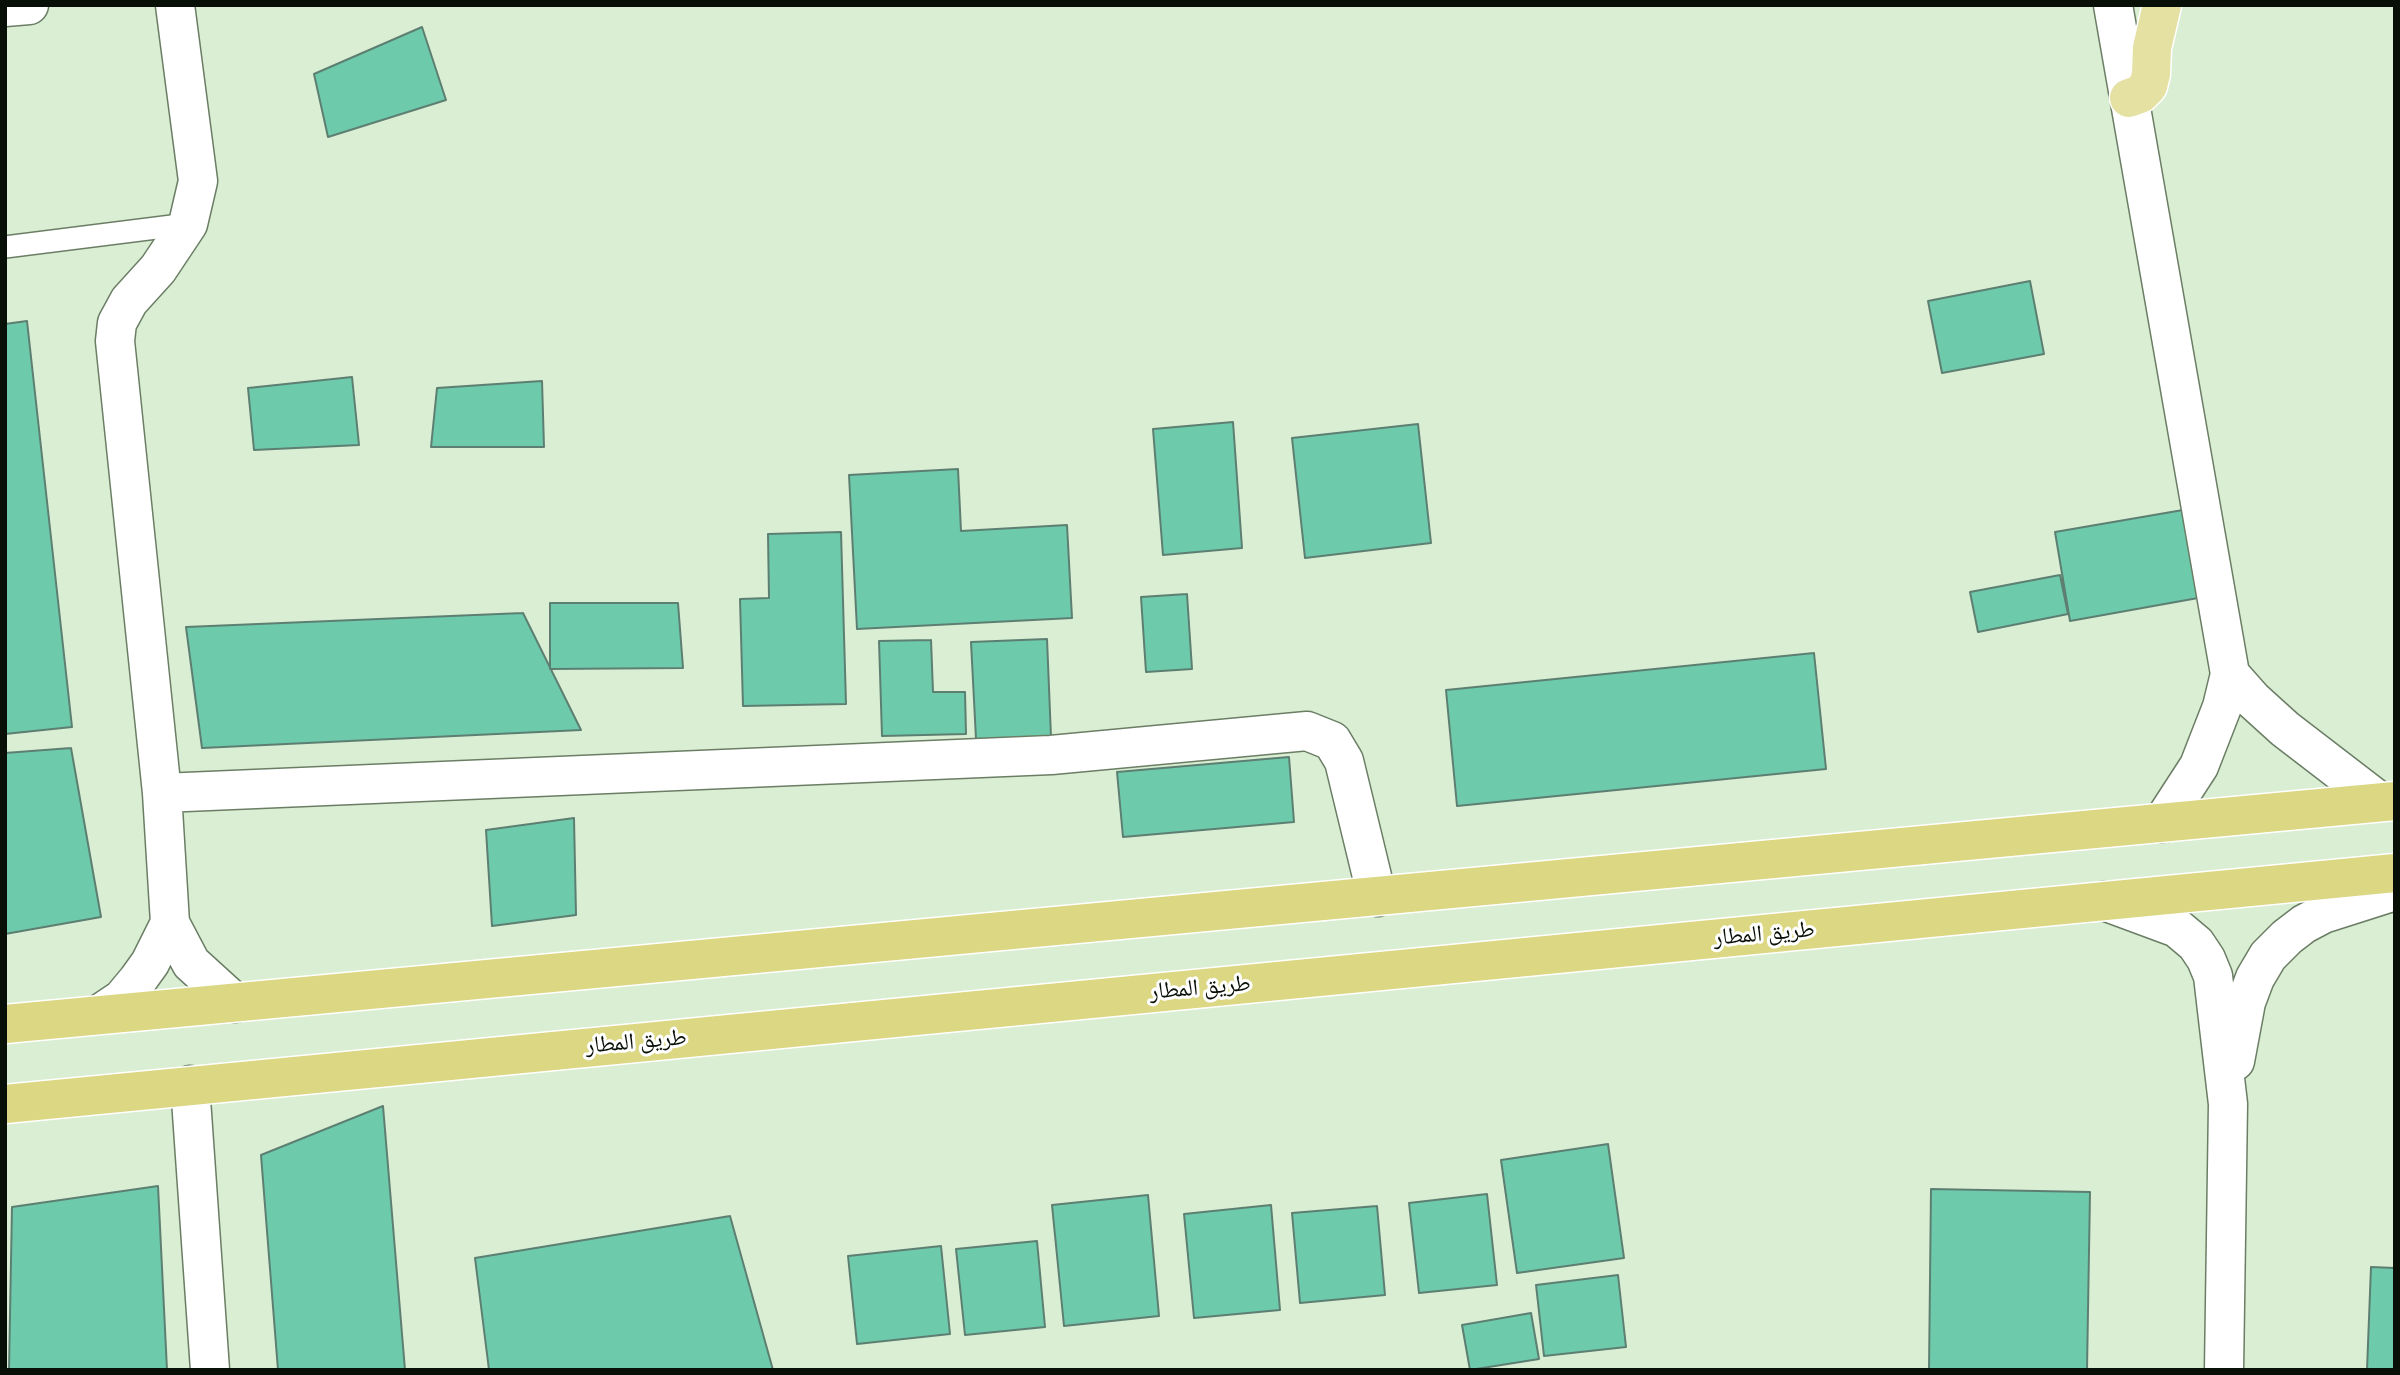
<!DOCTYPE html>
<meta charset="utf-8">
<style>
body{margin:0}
#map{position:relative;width:2400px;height:1375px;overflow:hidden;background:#d9eed3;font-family:"Fira Sans Condensed",sans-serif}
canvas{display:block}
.frame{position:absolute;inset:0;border:7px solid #080f06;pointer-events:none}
</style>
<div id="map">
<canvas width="2400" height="1375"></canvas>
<div class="frame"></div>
</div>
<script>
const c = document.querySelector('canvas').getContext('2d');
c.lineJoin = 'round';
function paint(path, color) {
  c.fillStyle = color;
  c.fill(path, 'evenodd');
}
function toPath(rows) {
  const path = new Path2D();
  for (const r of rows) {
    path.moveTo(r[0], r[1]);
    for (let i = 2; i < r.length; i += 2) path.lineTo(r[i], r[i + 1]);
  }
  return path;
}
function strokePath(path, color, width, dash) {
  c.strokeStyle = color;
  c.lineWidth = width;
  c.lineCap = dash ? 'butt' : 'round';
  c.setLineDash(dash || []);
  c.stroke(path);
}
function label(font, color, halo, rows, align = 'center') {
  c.font = font + ' "Fira Sans Condensed","Noto Naskh Arabic",sans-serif';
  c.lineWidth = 6;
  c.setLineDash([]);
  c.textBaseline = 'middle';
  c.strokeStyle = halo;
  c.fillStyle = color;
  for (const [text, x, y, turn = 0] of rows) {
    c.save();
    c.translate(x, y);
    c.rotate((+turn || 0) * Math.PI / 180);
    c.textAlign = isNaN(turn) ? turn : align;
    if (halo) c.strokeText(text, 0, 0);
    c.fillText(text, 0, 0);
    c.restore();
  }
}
const building = toPath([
 [422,27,446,100,328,137,314,74,422,27],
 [2030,281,2044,354,1942,373,1928,301,2030,281],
 [27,321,72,727,5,734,5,324,27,321],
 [352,377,359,445,254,450,248,388,352,377],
 [542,381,544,447,431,447,437,388,542,381],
 [1233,422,1242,548,1163,555,1153,429,1233,422],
 [1418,424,1431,543,1305,558,1292,438,1418,424],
 [958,469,961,531,1067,525,1072,618,857,629,849,475,958,469],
 [2183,510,2198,598,2070,621,2055,532,2183,510],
 [841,532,846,704,743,706,740,599,769,598,768,534,841,532],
 [2060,575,2068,614,1978,632,1970,592,2060,575],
 [1187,594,1192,669,1146,672,1141,597,1187,594],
 [550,603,678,603,683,668,550,669,550,603],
 [523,613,581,730,202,748,186,627,523,613],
 [1047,639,1051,737,976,739,971,642,1047,639],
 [931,640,933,692,965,692,966,734,882,736,879,641,931,640],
 [1814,653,1826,769,1457,806,1446,690,1814,653],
 [71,748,101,917,5,934,5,753,71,748],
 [1289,757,1294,822,1123,837,1117,772,1289,757],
 [574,818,576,915,492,926,486,830,574,818],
 [383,1106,405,1370,278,1370,261,1155,383,1106],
 [1608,1144,1624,1258,1517,1273,1501,1160,1608,1144],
 [158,1186,167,1370,9,1370,12,1207,158,1186],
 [1931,1189,2090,1192,2087,1370,1929,1370,1931,1189],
 [1487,1194,1497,1285,1419,1293,1409,1203,1487,1194],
 [1148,1195,1159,1316,1064,1326,1052,1205,1148,1195],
 [1271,1205,1280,1310,1194,1318,1184,1214,1271,1205],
 [1377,1206,1385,1295,1300,1303,1292,1213,1377,1206],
 [730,1216,773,1370,489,1370,475,1258,730,1216],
 [1037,1241,1045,1327,965,1335,956,1249,1037,1241],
 [941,1246,950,1334,857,1344,848,1256,941,1246],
 [2371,1267,2395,1268,2395,1370,2367,1370,2371,1267],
 [1618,1275,1626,1347,1544,1356,1536,1285,1618,1275],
 [1531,1313,1539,1359,1470,1370,1462,1325,1531,1313]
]);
paint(building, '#6dcbac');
strokePath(building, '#5d7f72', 2);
const service = toPath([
 [5,247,188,224]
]);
const minor = toPath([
 [175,5,198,181,188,224,158,269,129,301,117,323,115,341,162,793,170,923,191,963,235,1003],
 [5,7,29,5],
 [162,793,1051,755,1307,731,1332,741,1344,761,1377,897],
 [98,1015,122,999,137,981,150,963,170,923],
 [190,1085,210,1370]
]);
const tertiary = toPath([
 [2113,5,2230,674,2222,707,2199,766,2162,823],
 [2230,674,2253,700,2285,729,2380,802],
 [2104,901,2177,928,2196,944,2206,959,2213,976,2228,1104,2224,1370],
 [2235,1061,2246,1002,2255,978,2268,956,2287,937,2304,924,2323,914,2395,891]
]);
const primary = toPath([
 [2129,98,2140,94,2148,86,2151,74,2152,48,2162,5]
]);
const trunk = toPath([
 [5,1024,2395,801],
 [5,1104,2395,873]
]);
strokePath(service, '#6b7e65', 24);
strokePath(minor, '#6b7e65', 41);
strokePath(tertiary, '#6b7e65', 41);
strokePath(primary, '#fff', 41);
strokePath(trunk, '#fff', 41);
strokePath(service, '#fff', 21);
strokePath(minor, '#fff', 38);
strokePath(tertiary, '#fff', 38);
strokePath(primary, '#e4e1a2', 38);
strokePath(trunk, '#dbd783', 38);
label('23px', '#080f06', '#fff', [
 ["طريق المطار",1764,934,-5],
 ["طريق المطار",1200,988,-5],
 ["طريق المطار",636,1042,-5]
]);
</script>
